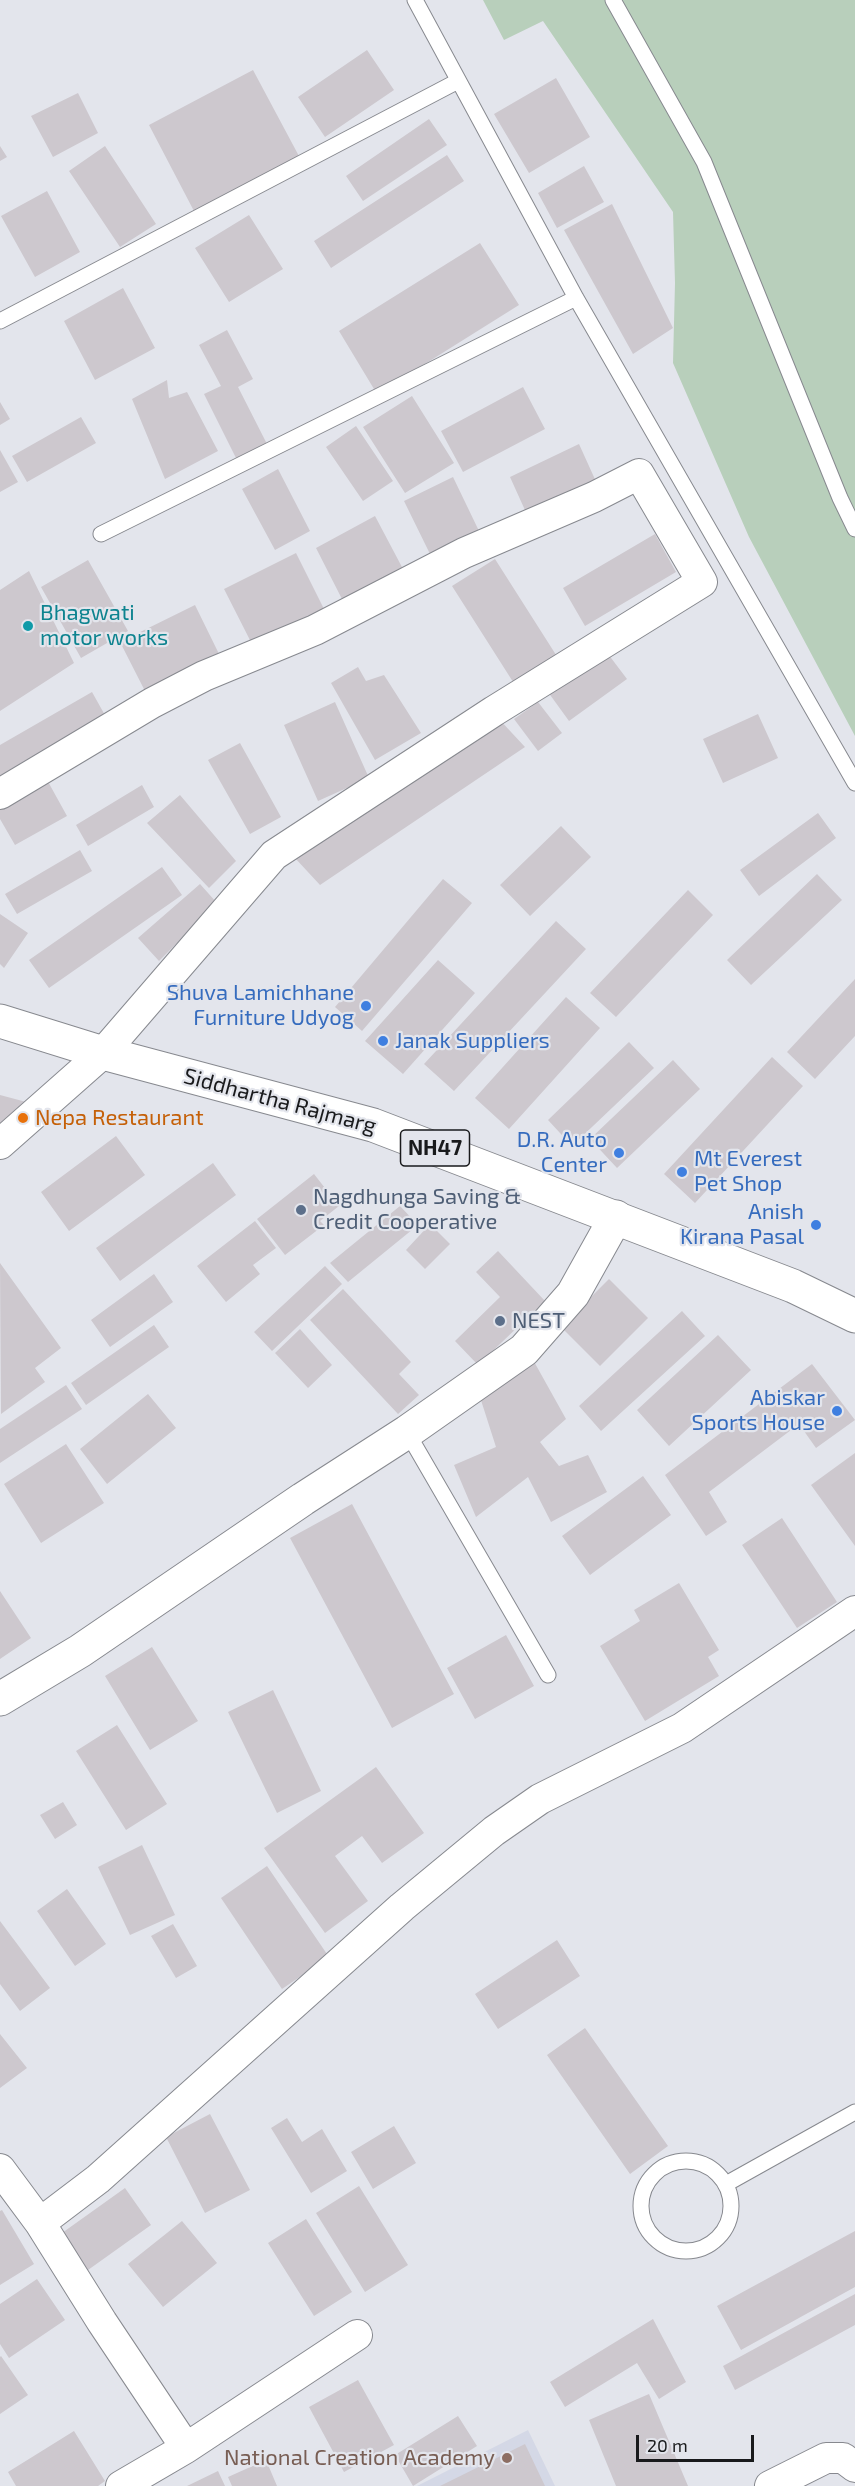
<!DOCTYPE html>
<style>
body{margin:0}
#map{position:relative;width:855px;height:2486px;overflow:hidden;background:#e3e5ec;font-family:"Exo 2",sans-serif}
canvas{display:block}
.scale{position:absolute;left:636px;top:2435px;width:118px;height:27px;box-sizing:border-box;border:3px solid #191a1c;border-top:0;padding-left:8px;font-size:18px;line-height:21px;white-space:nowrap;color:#191a1c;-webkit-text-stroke:4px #e3e5ec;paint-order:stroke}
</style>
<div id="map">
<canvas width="855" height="2486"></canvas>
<div class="scale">20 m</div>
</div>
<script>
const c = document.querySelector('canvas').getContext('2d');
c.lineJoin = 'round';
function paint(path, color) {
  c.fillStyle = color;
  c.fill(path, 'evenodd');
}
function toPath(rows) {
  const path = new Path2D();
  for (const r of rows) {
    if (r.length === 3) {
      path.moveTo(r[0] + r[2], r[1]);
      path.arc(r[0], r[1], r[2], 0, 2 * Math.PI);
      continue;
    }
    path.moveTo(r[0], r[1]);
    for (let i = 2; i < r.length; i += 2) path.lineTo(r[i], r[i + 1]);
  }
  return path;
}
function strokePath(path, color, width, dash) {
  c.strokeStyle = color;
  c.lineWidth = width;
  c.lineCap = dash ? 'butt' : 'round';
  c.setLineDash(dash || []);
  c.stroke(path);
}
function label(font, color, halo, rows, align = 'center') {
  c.font = font + ' "Exo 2",sans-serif';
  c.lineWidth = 4.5;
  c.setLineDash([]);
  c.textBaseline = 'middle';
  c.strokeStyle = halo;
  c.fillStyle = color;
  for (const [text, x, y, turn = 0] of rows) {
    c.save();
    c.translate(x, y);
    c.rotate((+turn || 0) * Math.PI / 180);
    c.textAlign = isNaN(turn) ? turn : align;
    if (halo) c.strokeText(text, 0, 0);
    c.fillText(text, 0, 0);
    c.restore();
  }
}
paint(toPath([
 [528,2430,555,2486,417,2486]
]), '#d4d8e6');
paint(toPath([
 [483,0,855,0,855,736,749,537,673,363,675,283,673,212,543,21,504,40]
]), '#b8cfbb');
paint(toPath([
 [367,50,394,90,325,137,298,97],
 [253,70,300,158,195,213,149,125],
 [556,78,590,137,529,173,494,114],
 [78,93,98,133,53,157,31,116],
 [429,119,447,145,363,201,346,176],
 [0,146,7,157,0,161],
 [105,146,156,224,120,247,69,171],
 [447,155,464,181,331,268,314,241],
 [584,166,604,202,557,228,538,193],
 [47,191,80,252,35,277,1,216],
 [612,204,673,328,633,354,564,230],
 [249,215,283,269,229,302,195,248],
 [480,243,519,305,377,394,339,331],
 [123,288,155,348,95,380,64,321],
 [227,330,253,379,238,387,267,444,237,460,204,394,221,386,199,345],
 [167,380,169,398,187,392,218,451,165,479,132,399],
 [523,387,545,429,463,472,441,431],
 [412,396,454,463,405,493,363,427],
 [0,402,10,419,0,425],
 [81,417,96,443,27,482,12,456],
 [356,426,393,481,363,501,326,447],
 [579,444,598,486,529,519,510,477],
 [0,450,18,482,0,492],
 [278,469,310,531,275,550,242,489],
 [453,477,479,531,430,554,404,501],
 [375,516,403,569,343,601,316,548],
 [655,534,676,572,585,626,563,588],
 [296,553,325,611,254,648,224,589],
 [495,559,558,658,515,685,452,586],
 [88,560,128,631,81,658,41,587],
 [29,571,74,663,0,711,0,590],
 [195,605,220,656,146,693,120,642],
 [605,650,627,679,569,721,548,692],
 [358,667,366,681,384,675,421,733,375,760,331,683],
 [92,692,106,717,0,778,0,745],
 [335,702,369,778,318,801,284,725],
 [538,702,562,733,538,751,514,719],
 [758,714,778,758,723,783,703,739],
 [498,718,525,747,320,885,295,858],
 [240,743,281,817,250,834,208,760],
 [46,778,67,816,15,845,0,819,0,804],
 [142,785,154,807,88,846,76,825],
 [180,795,236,861,209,888,147,823],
 [818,813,836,838,759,896,740,870],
 [561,826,591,857,530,916,500,885],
 [80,850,92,871,17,914,5,894],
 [162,867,182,895,49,988,29,960],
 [817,874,842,900,751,985,727,960],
 [443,879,472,903,362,1031,335,1007],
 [200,884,217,903,159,961,138,938],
 [688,890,713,915,616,1017,590,993],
 [0,914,28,933,4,968,0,964],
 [556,921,586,949,454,1091,424,1064],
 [438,960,475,993,403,1074,365,1041],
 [855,979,855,1036,815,1079,787,1052],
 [566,997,600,1028,509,1129,475,1098],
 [629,1042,654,1068,572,1146,548,1120],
 [772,1057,803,1086,695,1203,664,1174],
 [673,1060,700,1089,617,1168,590,1139],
 [0,1095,30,1103,0,1132],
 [116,1136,145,1175,69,1231,41,1192],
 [213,1163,236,1195,120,1281,96,1248],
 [314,1174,339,1206,320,1221,324,1225,285,1255,257,1219],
 [400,1206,418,1225,348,1282,330,1263],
 [255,1221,276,1248,253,1265,260,1274,226,1302,197,1266],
 [430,1224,450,1244,425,1269,406,1250],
 [498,1251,545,1301,478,1365,455,1341,500,1297,476,1272],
 [0,1263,61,1348,35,1368,45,1382,1,1414],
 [325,1266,342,1284,272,1351,254,1332],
 [154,1274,173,1302,110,1347,91,1320],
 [609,1279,648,1318,600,1366,561,1327],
 [343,1289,411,1362,399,1374,419,1395,398,1414,310,1320],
 [682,1311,705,1336,601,1431,579,1406],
 [154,1325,169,1347,86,1405,71,1383],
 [300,1329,332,1365,308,1388,275,1353],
 [718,1335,751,1370,669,1446,637,1410],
 [532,1358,566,1419,540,1442,559,1466,588,1455,607,1492,551,1522,528,1477,476,1517,454,1465,496,1447,479,1394],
 [812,1364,855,1420,816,1448,799,1424,709,1492,727,1522,706,1536,665,1475],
 [66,1385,82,1409,0,1463,0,1429],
 [148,1394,176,1428,107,1484,80,1449],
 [66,1444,104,1503,41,1543,4,1484],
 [855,1453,855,1546,811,1485],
 [643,1476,671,1515,590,1575,562,1536],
 [352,1504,454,1694,392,1728,290,1538],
 [782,1518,837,1602,797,1628,742,1545],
 [679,1583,719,1650,708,1657,719,1676,645,1721,600,1646,640,1621,634,1610],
 [0,1591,31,1638,0,1659],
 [506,1635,534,1686,475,1719,447,1668],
 [152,1647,198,1721,150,1750,105,1676],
 [273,1690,321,1791,277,1813,228,1712],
 [117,1725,167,1804,126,1830,76,1751],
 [376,1767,424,1833,382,1863,362,1836,335,1856,368,1901,325,1933,264,1848],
 [63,1802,77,1825,55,1839,40,1815],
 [142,1845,175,1915,130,1935,98,1867],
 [267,1866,329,1957,282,1989,221,1898],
 [67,1889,106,1944,75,1966,37,1911],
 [0,1921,50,1988,20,2011,0,1984],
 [173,1924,197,1966,176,1978,151,1936],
 [557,1940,580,1976,498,2029,475,1994],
 [585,2028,668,2146,630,2174,547,2055],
 [0,2034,27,2068,0,2088],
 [210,2114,250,2190,205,2213,166,2137],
 [287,2118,302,2142,322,2129,347,2171,311,2193,271,2128],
 [394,2126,416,2163,373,2189,351,2152],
 [359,2186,408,2265,365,2292,316,2213],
 [125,2188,151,2225,88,2270,62,2233],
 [2,2210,34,2264,0,2285,0,2211],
 [306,2219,352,2292,314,2316,268,2243],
 [182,2221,217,2263,163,2307,128,2264],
 [855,2231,855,2287,741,2350,717,2306],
 [37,2279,65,2320,9,2358,0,2344,0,2304],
 [855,2294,855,2325,735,2390,723,2366],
 [653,2319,686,2382,659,2399,637,2363,565,2407,550,2382],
 [1,2356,28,2395,0,2414,0,2357],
 [358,2380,394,2445,344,2472,309,2407],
 [649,2394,688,2486,616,2486,589,2420],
 [458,2416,477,2446,413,2486,395,2455],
 [74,2431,105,2481,98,2486,16,2486,8,2472],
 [525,2444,545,2486,440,2486],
 [266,2460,277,2486,232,2486,228,2477],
 [218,2471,225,2486,187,2486]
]), '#cdc8ce');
const lane = toPath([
 [415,0,576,298,855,783],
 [613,0,704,162,840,498,855,529],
 [0,321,458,81],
 [101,534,576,298],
 [407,1432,548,1675],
 [686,2206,45],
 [726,2184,855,2112]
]);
const street = toPath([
 [0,794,152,703,204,676,315,630,464,553,594,497,639,474,702,582,494,711,274,855,103,1053,0,1144],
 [0,2169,40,2223,102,2322,186,2448,357,2335],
 [40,2223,98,2179,402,1907,494,1831,540,1799,682,1728,855,1611],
 [121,2486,186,2448],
 [770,2486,826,2458,843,2458,855,2467]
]);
const secondary = toPath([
 [0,1699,80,1651,303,1499,407,1432,524,1350,573,1294,616,1217]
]);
const highway = toPath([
 [0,1021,103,1053,373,1125,793,1286,855,1316]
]);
strokePath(lane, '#87898f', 17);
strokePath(street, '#87898f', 32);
strokePath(secondary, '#87898f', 35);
strokePath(highway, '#87898f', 35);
strokePath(lane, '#fff', 15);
strokePath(street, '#fff', 30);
strokePath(secondary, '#fff', 33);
strokePath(highway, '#fff', 33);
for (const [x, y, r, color] of [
 [28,626,6,"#0f9aa8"],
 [366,1006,6,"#3f7fe0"],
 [383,1041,6,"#3f7fe0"],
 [23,1118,6,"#e8710a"],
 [619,1153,6,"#3f7fe0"],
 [682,1172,6,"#3f7fe0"],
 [301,1210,6,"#5c6f8a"],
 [816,1225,6,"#3f7fe0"],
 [500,1321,6,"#5c6f8a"],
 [837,1411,6,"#3f7fe0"],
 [507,2458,6,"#8d6e63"]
]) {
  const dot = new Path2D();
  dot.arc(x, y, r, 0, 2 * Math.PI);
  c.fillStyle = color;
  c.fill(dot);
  strokePath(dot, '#e3e5ec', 2);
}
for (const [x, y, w] of [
 [435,1148,69]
]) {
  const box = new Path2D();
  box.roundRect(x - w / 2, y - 18, w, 36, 4.5);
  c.fillStyle = '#e3e5ec';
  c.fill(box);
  strokePath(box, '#191a1c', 1.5);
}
label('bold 21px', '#191a1c', null, [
 ["NH47",435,1148]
]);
label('22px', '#0d838f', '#e3e5ec', [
 ["Bhagwati",40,613],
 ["motor works",40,638]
], 'left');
label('22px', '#366cbe', '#e3e5ec', [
 ["Shuva Lamichhane",354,993],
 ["Furniture Udyog",354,1018],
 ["Janak Suppliers",395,1041,"left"],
 ["D.R. Auto",607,1140],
 ["Center",607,1165],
 ["Mt Everest",694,1159,"left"],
 ["Pet Shop",694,1184,"left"],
 ["Anish",804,1212],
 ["Kirana Pasal",804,1237],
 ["Abiskar",825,1398],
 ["Sports House",825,1423]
], 'right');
label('22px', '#191a1c', '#e3e5ec', [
 ["Siddhartha Rajmarg",280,1101,15]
]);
label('22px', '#c56008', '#e3e5ec', [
 ["Nepa Restaurant",35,1118]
], 'left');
label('22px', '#4e5e75', '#e3e5ec', [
 ["Nagdhunga Saving &",313,1197],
 ["Credit Cooperative",313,1222],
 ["NEST",512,1321]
], 'left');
label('22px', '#785e54', '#e3e5ec', [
 ["National Creation Academy",495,2458]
], 'right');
</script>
